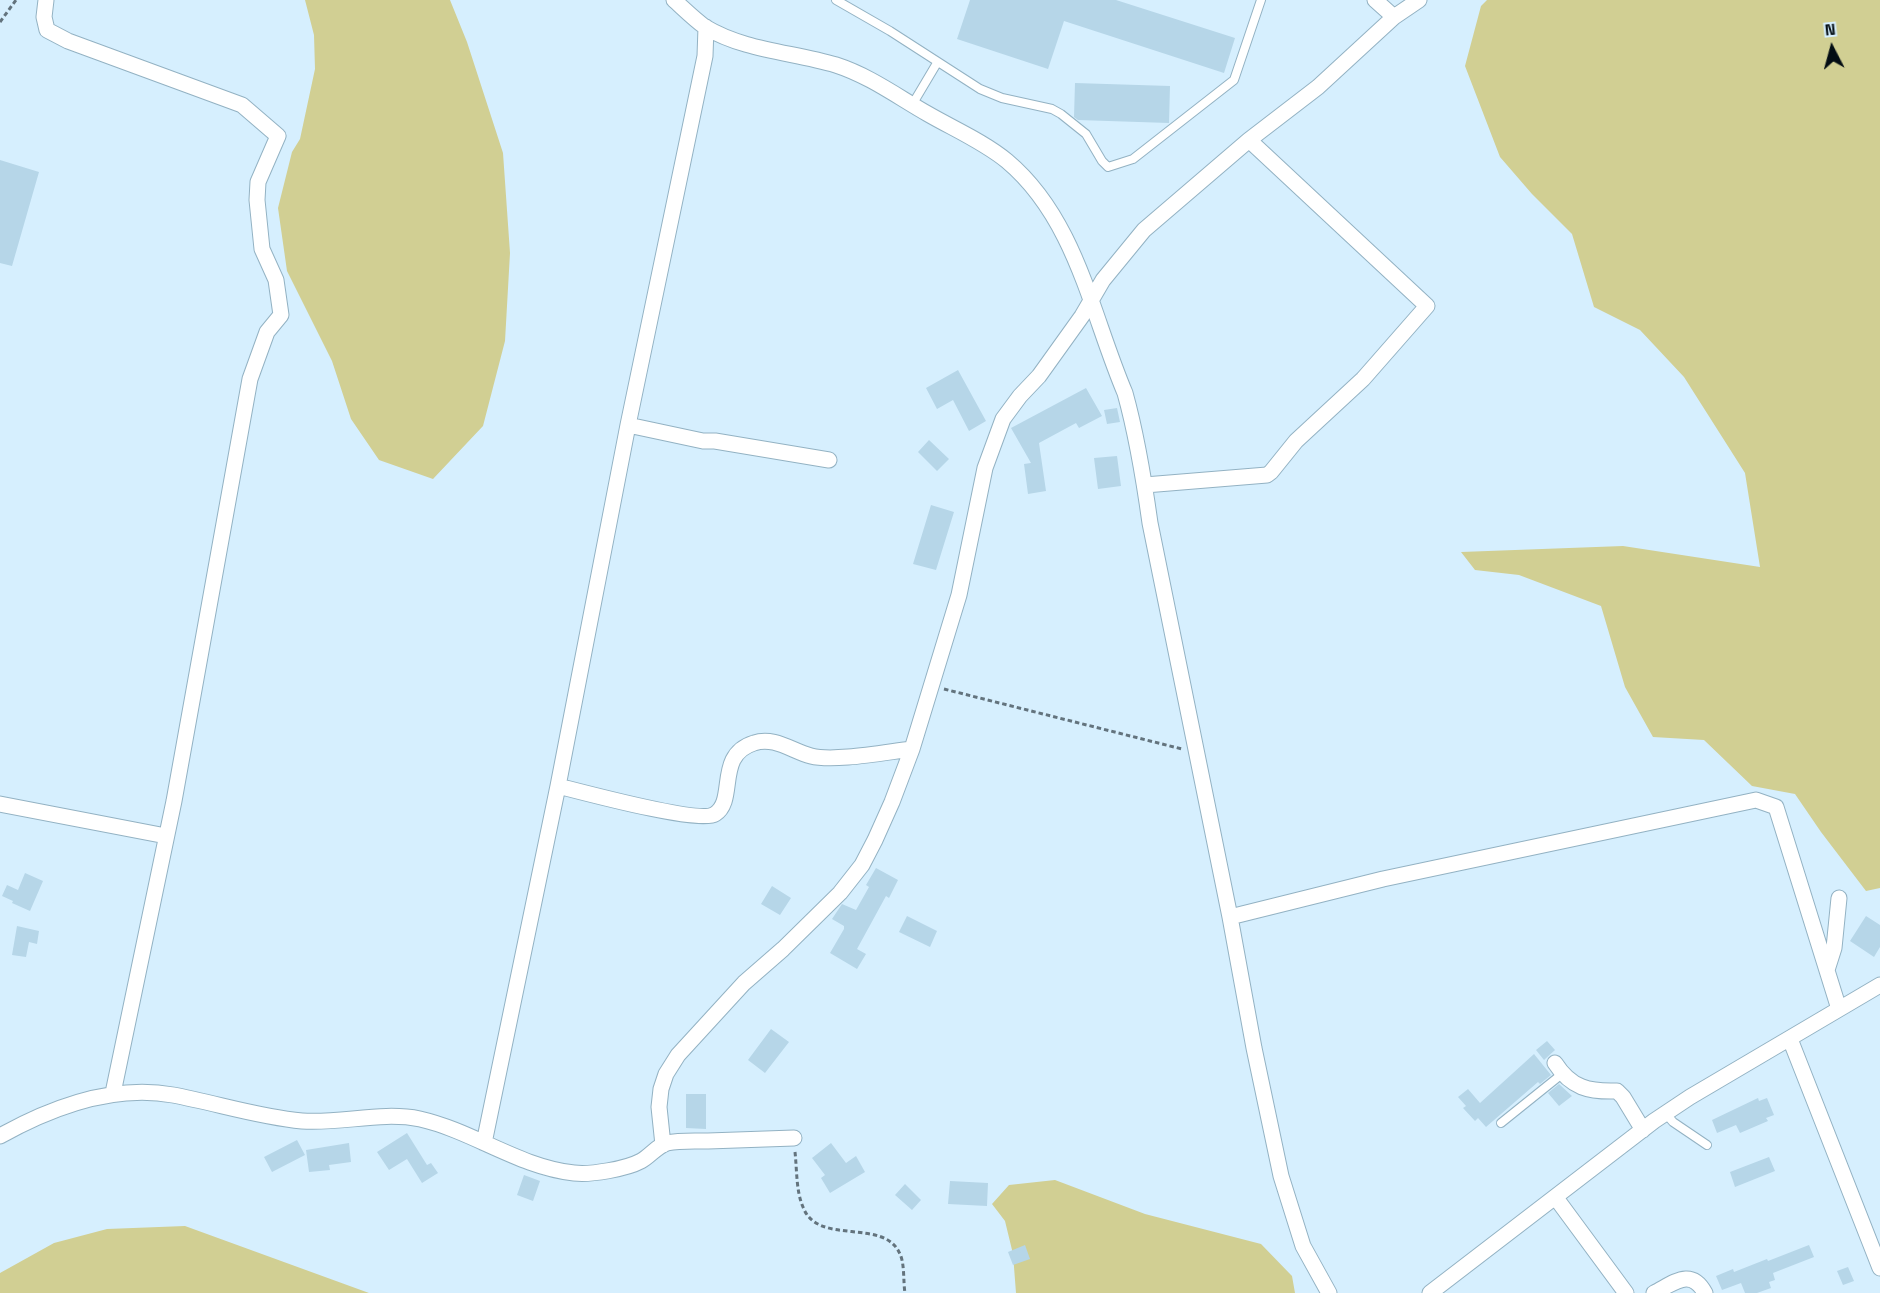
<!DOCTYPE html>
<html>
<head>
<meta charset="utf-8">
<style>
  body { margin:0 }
  #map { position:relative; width:1880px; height:1293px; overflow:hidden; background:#d6effe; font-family:"Space Grotesk",sans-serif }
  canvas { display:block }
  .north { position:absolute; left:1802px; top:18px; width:60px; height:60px; -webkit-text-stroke:4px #d6effe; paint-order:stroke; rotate:354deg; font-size:16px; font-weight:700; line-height:24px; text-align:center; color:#030d13 }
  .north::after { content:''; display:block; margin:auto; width:21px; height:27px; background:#030d13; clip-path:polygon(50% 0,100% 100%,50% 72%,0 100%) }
</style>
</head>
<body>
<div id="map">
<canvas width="1880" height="1293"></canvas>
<div class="north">N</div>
</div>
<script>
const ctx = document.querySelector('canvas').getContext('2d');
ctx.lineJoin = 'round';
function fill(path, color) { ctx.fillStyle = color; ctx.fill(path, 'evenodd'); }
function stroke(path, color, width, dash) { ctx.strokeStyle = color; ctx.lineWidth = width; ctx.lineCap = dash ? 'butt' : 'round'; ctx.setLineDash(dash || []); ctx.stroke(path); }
fill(new Path2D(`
  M305,0H450L467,42L503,153L510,253L505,341L483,426L433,479L379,460L351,419L332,361L287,271L278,208L292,152L300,139L315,69L314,35Z
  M1487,0H1880V888L1866,891L1821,832L1795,794L1752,786L1704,740L1653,737L1625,687L1601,606L1519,575L1475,570L1461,552L1623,546L1760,567L1745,473L1684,377L1640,330L1594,307L1572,234L1532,194L1500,157L1465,66L1481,6Z
  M1055,1180L1145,1214L1261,1244L1292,1276L1295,1293H1016L1013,1254L1005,1221L992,1204L1009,1185Z
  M185,1226L369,1293H0V1273L54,1243L107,1229Z`), '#d1cf93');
fill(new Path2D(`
  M970,0H1116L1235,38L1224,73L1064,21L1048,69L957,39Z
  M1075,83L1170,86L1169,123L1078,120L1074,117Z
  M0,160L39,172L12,266L0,263Z
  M958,370L986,421L969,431L953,400L937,409L926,388Z
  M1086,388L1102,416L1079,428L1076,423L1039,443L1046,491L1028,494L1024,464L1031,463L1011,428Z
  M1117,408L1120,422L1107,424L1104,410Z
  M929,440L949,459L937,471L918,452Z
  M1117,456L1121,486L1098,489L1094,458Z
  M931,505L954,512L936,570L913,564Z
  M876,868L898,880L889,898L886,896L857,949L866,954L857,969L830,953L844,929V926L832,919L842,904L856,910L869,887L866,885Z
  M25,873L43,881L30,911L12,903L13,901L2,896L7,885L18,890Z
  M772,886L791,898L780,915L761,904Z
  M907,916L937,931L930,947L899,932Z
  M1866,916L1880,925V947L1874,957L1850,941Z
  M17,926L39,931L37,944L29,942L26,957L12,955Z
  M771,1029L789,1042L765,1073L748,1060Z
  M1547,1041L1555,1050L1544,1060L1536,1050Z
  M1534,1054L1551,1075L1540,1084L1538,1082L1486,1127L1478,1118L1475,1121L1463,1108L1466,1106L1458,1097L1468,1089L1480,1103Z
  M1559,1084L1572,1096L1559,1106L1548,1093Z
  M686,1094H706V1129L686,1128Z
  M1758,1098L1759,1101L1767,1098L1774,1115L1766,1118L1768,1121L1740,1133L1736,1125L1717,1133L1712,1120Z
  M407,1133L427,1165L431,1163L438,1173L422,1183L407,1159L389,1170L377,1152Z
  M297,1140L305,1155L272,1172L264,1157Z
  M349,1143L351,1162L329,1165L330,1170L309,1172L306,1150Z
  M831,1143L846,1163L856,1156L865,1172L830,1193L821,1178L825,1175L812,1158Z
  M1769,1157L1775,1171L1735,1187L1730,1172Z
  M524,1175L540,1181L533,1201L517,1195Z
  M950,1181L988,1183L987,1206L948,1204Z
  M905,1184L921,1200L912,1210L895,1195Z
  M1025,1245L1030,1259L1013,1265L1008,1252Z
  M1809,1245L1814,1257L1773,1273L1775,1280L1769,1282L1771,1288L1757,1293H1745L1741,1283L1722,1290L1716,1276L1733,1269L1734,1272L1767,1259L1768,1261Z
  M1848,1267L1854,1281L1843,1285L1837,1271Z`), '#b6d6e8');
const service = new Path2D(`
  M836,0L890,31L980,89L1002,98L1052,109L1061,114L1086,134L1102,161L1108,167L1133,159L1234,80L1261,0
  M912,105L937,63
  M1666,1114L1673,1122L1707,1145
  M1501,1123L1562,1074`);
const minor = new Path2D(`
  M46,0L44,17L47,30L68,41L242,105L278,136L258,182L257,200L262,249L276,280L281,315L267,332L250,379L174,801L113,1093
  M674,0C684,9 694,19 705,27C745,51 793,52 836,65C870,76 898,97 928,114C954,129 984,142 1007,161C1076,219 1091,313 1125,393C1137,436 1144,480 1150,523L1230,917L1254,1048L1281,1176L1303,1246L1329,1293
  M1375,0L1394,17
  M628,425L703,441H715L829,460
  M1145,485L1267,475L1271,472L1296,441L1363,379L1427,306L1249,140
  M558,786C582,792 700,824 715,814C737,800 715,755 754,743C774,736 792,751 811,756C834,762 886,752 912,749
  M0,804L166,836
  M1230,917L1383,879L1756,800L1776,807L1839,1009
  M1827,970L1834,948L1839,898
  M1790,1039L1880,1268
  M1555,1063C1571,1088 1589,1092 1617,1091L1623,1097L1643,1130
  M0,1136C52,1107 113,1084 173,1095C216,1103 259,1117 302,1121C341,1124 381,1111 420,1119C473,1131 519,1167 574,1173C591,1175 626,1169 641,1161C650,1156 657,1146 667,1143C680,1140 695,1141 708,1141C737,1140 765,1139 794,1138
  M484,1143L558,786L628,425L705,56L706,27
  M663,1145L659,1107L661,1089L666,1074L678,1055L744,983L783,949L840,893L862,865L875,840L892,802L912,749L959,595L985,468L1003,419L1020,396L1039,376L1082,316L1103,280L1144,230L1249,140L1318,87L1394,17L1419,0
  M1556,1198L1626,1293
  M1430,1293L1654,1121L1690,1097L1880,985
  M1654,1293C1674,1283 1691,1267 1705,1293`);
stroke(service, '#93b2c3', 10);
stroke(minor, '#93b2c3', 17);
stroke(new Path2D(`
  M0,22L16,0
  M944,689L1182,749
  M795,1152C797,1170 796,1191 803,1207C817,1246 882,1218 899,1252C905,1262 903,1281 905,1293`), '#63737d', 3, [4.5, 3]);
stroke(service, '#fff', 8);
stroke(minor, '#fff', 15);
</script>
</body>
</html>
